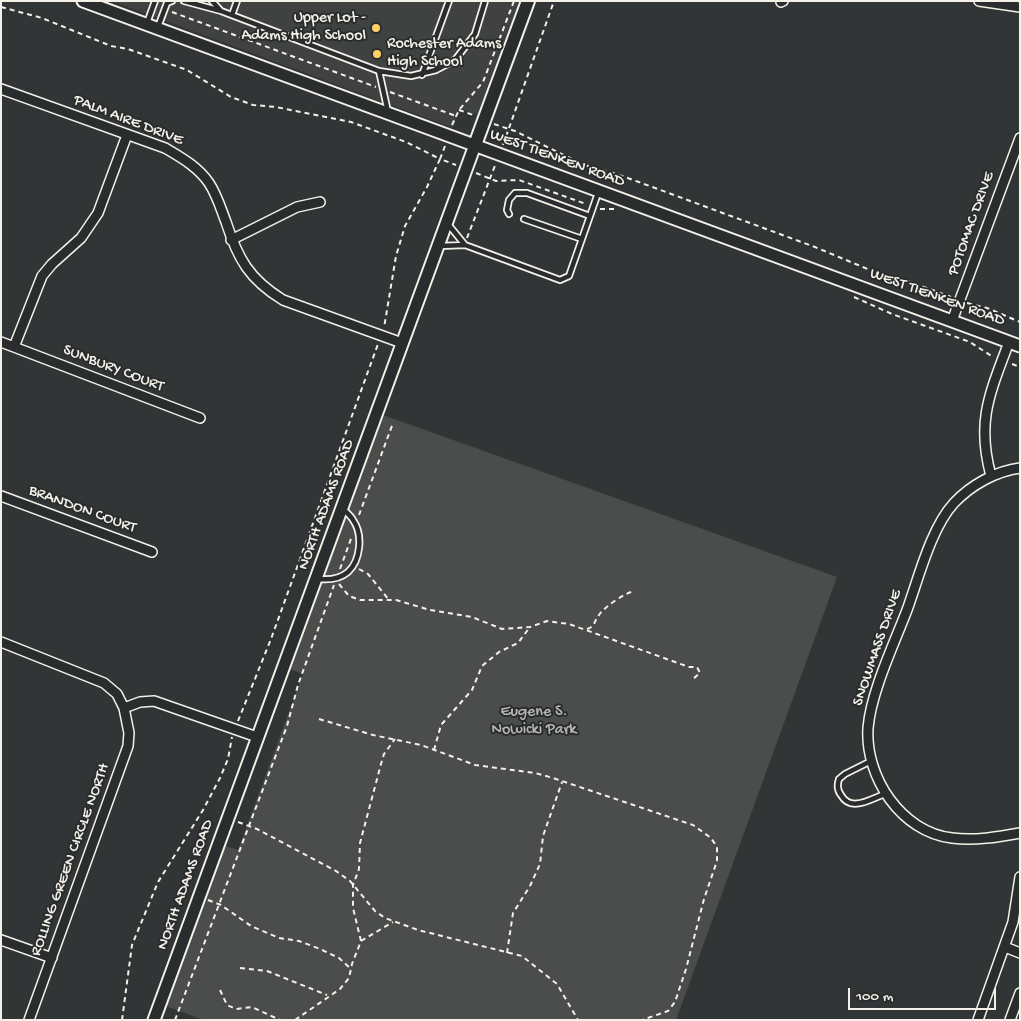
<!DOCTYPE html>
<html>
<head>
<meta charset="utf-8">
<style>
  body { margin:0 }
  #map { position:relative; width:1021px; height:1021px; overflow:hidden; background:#323535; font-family:"Gochi Hand",sans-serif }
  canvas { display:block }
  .frame { position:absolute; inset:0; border:2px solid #f4f1e8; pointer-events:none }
  .scale { position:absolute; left:848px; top:988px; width:148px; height:22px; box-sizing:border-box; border:2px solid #f4f1e8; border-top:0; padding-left:6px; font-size:15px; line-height:18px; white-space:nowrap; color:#f4f1e8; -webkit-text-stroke:4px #2a2d2e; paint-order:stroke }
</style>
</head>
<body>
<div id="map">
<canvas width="1021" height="1021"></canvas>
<div class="frame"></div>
<div class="scale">100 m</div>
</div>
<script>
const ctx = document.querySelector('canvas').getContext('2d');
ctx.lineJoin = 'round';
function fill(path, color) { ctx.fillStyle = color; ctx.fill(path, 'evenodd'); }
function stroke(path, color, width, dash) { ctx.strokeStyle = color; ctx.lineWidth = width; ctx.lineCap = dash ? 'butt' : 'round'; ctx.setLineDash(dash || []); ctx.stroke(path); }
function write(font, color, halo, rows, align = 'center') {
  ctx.font = font + ' "Gochi Hand",sans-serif'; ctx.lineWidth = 4; ctx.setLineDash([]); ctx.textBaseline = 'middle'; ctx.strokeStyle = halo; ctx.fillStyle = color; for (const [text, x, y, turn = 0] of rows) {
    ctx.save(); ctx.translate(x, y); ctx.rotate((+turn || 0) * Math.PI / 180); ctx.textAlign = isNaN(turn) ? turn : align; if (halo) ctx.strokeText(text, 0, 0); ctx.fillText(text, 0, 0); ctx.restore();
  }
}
fill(new Path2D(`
  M112,1H519L477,115L460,108L453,128Z`), '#404242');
fill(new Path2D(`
  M383,415L837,577L676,1020H203L166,1006L225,846L238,850L303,674L290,669Z`), '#4b4d4c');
const service = new Path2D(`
  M184,1L221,11L379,71L411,76L436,70L455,60L475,34L485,1
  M212,1L220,10
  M232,15L237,1
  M147,23L155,1
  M158,27L167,3L172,1
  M379,71L388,112
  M422,75L449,1
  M509,214L507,210L509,200L515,193H527L590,216
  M524,219L582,239
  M447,223L465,245
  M440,246L465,245L560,280L569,276L598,193
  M318,579C328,580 340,579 348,572C361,560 363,534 353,520C351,516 346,512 342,508
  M871,761L845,774L839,779C837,785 837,790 841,795C851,813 872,798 885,794`);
const minor = new Path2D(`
  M979,1L1020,7
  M781,2L783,1
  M1,89L165,148C182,158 198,167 209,183C217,195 221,209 226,222C238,259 249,279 283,300L402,343
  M231,240L297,207L320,202
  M952,321L1020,138
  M1,342L14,347L42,276L52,264L81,238L98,213L127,135
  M14,347L200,418
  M1020,468C996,471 971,485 954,503C931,528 919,577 907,610C894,644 871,692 868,728C865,777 901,832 952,838C974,841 998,837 1020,833
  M991,476C976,421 990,393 1009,342
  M1,496L152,552
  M1,642L104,683L117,694L124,708L140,702L154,701L257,737
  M1,940L52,958
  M1005,947L1020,953
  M29,1020L128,746L129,733L124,708
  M978,1020L1013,922L1020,877
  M1010,1020L1020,993`);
const tertiary = new Path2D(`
  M83,1L1020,346
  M154,1020L475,145`);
const secondary = new Path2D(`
  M475,145L528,1`);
stroke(service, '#f4f1e8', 8);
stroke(minor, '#f4f1e8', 12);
stroke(tertiary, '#f4f1e8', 15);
stroke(secondary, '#f4f1e8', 16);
stroke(new Path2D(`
  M1,7L42,18L111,46L128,49L187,70L231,97L253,105L276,107L351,122L406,142L440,159L427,187L405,226L396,256L384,328
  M172,12L376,87
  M390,92L456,116
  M459,110L476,116
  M494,124L515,131L584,165L617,174L815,247L877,273L911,282L951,297
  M452,125L459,110L483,82L514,1
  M503,145L554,1
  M445,146L440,159L456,165
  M476,173L496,181L519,180L586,204
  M600,209H615
  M467,238L496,163
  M854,297L892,314L970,342L993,357
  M967,303L987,308L1020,322
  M1012,364L1020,367
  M359,515L393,423
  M340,569L352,536
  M359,569L368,574L389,600
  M339,584L349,596L360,600H396L430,610L472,617L502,629L530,627L547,621L569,624L689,667H697L700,673L693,679
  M587,629C595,627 594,621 599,615C604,607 626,592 635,591
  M319,719L373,735L421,745L475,765L535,773L553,778L693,825L711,838L717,847V861L704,899L686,969L675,1002L668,1011L642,1020
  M238,721L271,639L378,344
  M434,750L441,725L472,690L482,666L499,652L518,643L530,627
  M238,822L257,829L336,871L350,881L375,911L385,918L418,930L522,956L557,984L578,1020
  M208,900L221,905L251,926L279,938L299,941L320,949L339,958L350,968
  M361,941L393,922
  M507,953L513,913L530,886L540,864L543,836L562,782
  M240,968L267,971L327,995
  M220,990L227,1005L236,1009L252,1007L280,1020
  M122,1020L132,945L158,882L203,810L220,778L228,759L232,737
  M175,1020L287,726L298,685L334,585
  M295,1020L340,989L349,978L352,964L361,941L353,908V885L359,869L360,843L381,764L384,754L395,739`), '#f4f1e8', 2, [5, 4]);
stroke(service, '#2a2d2e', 4.5);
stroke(minor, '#2a2d2e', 9);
stroke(tertiary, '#2a2d2e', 11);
stroke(secondary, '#2a2d2e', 12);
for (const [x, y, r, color] of [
  [376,28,5,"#ffd166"],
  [377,54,5,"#ffd166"]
]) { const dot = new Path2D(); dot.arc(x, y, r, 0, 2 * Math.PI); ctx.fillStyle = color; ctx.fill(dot); stroke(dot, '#2a2d2e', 2); }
write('16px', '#f4f1e8', '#2a2d2e', [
  ["Upper Lot -",366,19],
  ["Adams High School",366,37],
  ["Rochester Adams",387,45,"left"],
  ["High School",387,63,"left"]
], 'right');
write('16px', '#f4f1e8', '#2a2d2e', [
  ["PALM AIRE DRIVE",128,121,21],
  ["WEST TIENKEN ROAD",557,159,20],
  ["POTOMAC DRIVE",972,224,-70],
  ["WEST TIENKEN ROAD",937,298,20],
  ["SUNBURY COURT",113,369,21],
  ["NORTH ADAMS ROAD",327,505,-70],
  ["BRANDON COURT",82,510,20],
  ["SNOWMASS DRIVE",878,648,-71],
  ["ROLLING GREEN CIRCLE NORTH",71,860,-70],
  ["NORTH ADAMS ROAD",186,885,-70]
]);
write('16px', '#b9b8b1', '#2a2d2e', [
  ["Eugene S.",534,713],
  ["Nowicki Park",534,731]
]);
</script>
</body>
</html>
